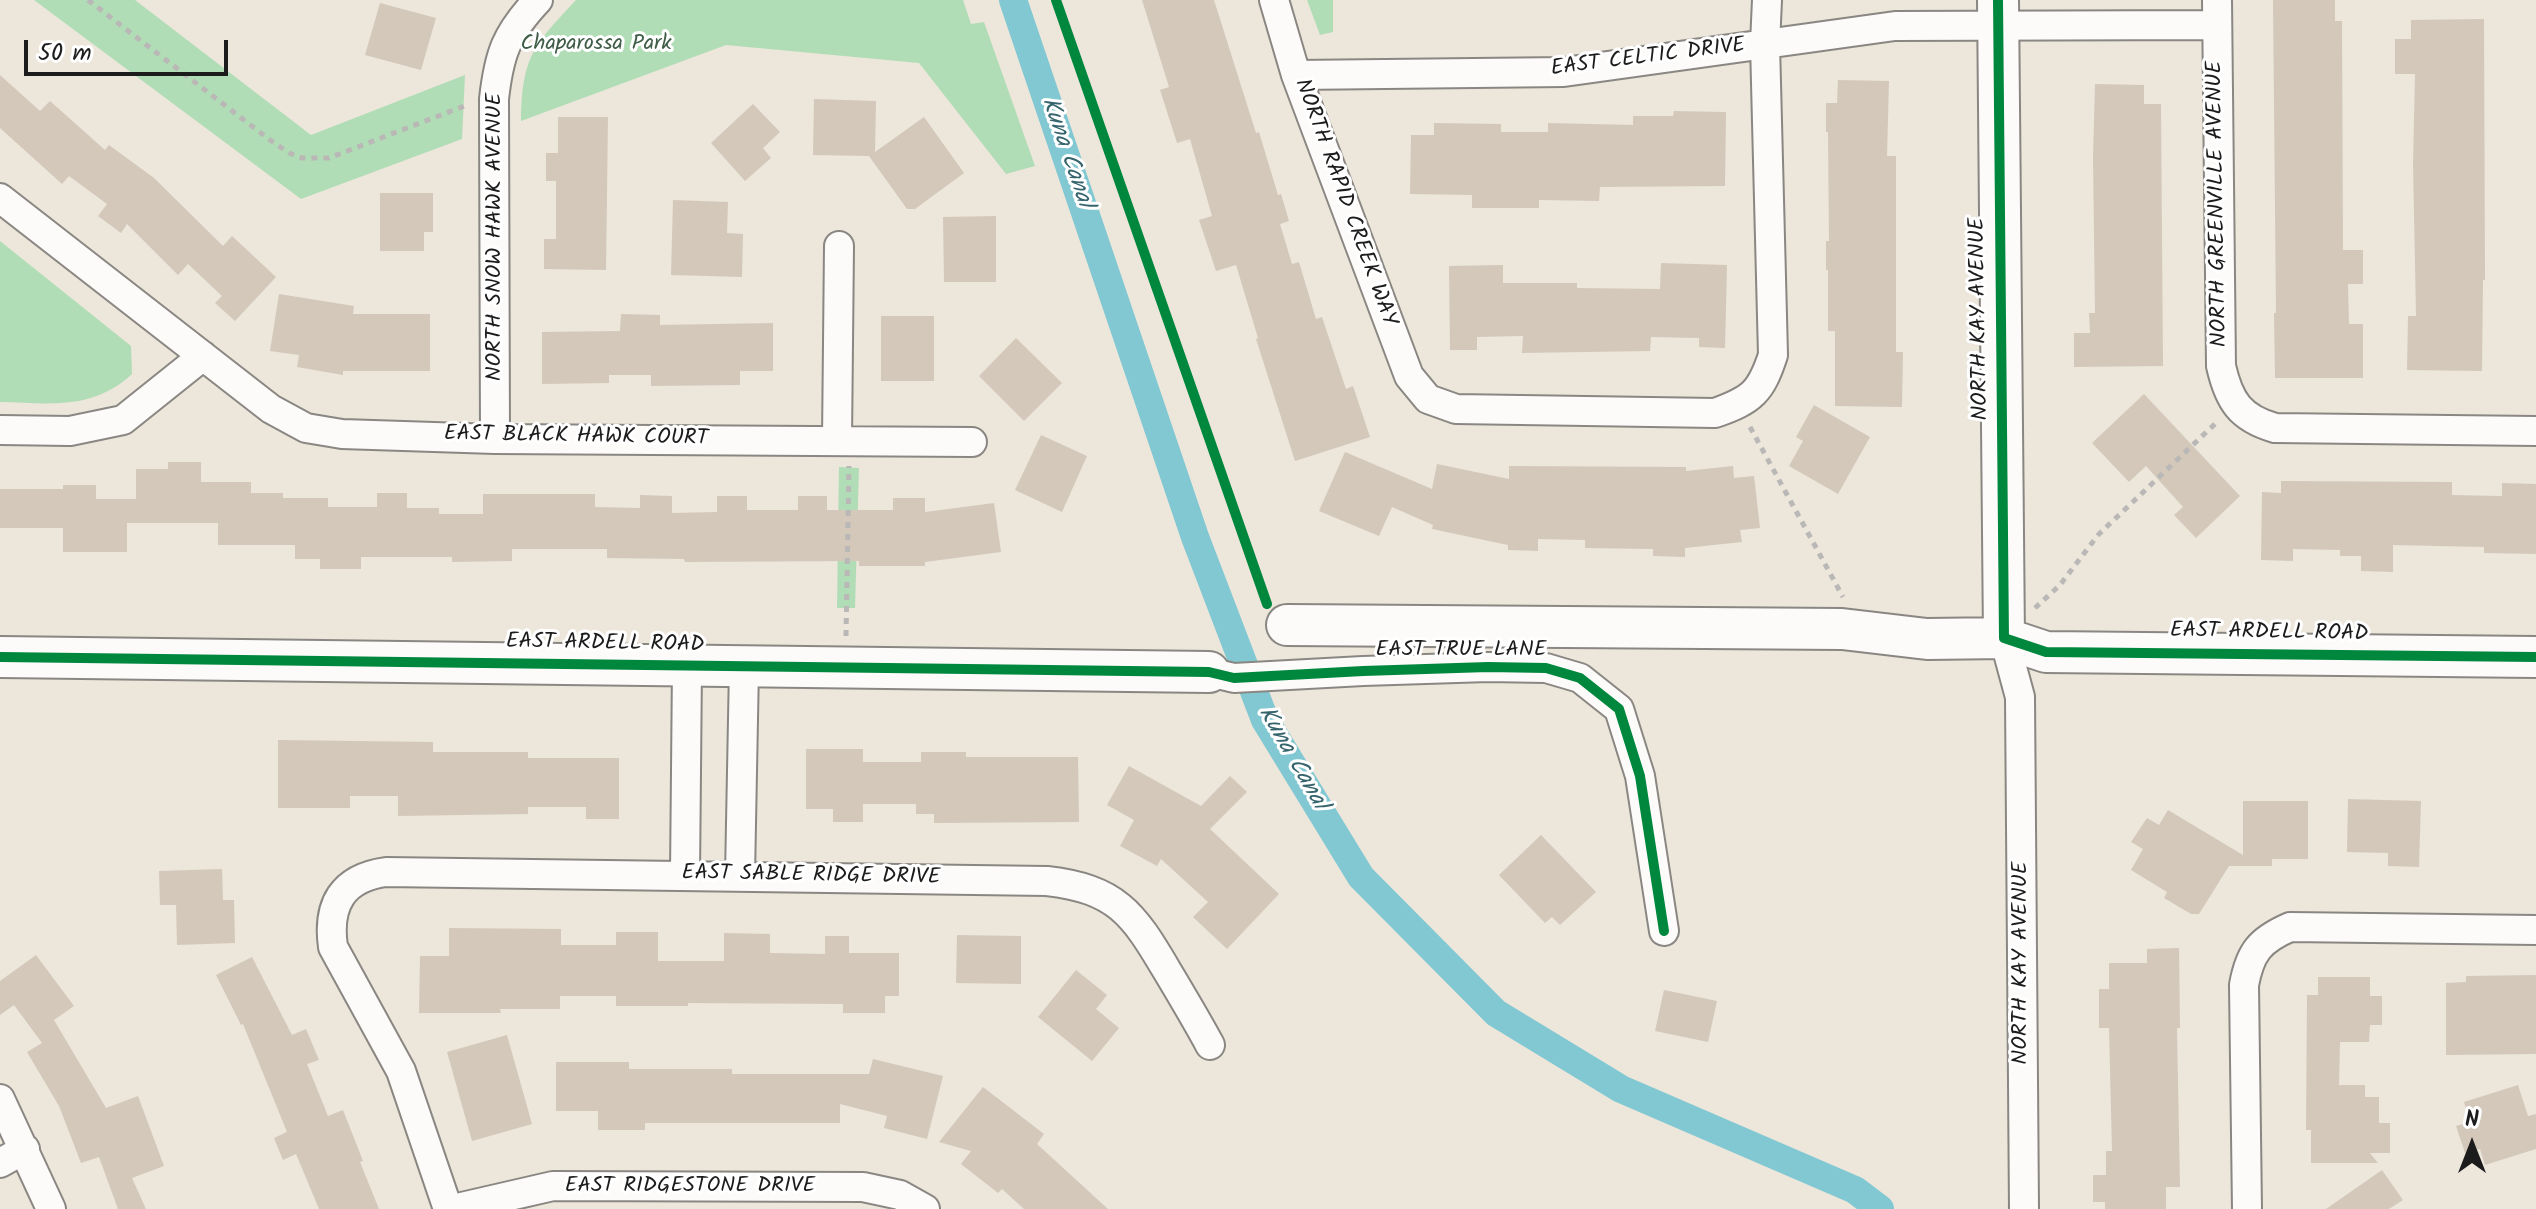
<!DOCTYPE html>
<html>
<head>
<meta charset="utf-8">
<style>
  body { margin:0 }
  #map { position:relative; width:2536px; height:1209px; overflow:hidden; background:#ece6db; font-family:Kalam,sans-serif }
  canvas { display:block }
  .north { position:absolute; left:2432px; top:1105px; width:80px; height:80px; -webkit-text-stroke:6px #fff; paint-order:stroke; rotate:0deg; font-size:22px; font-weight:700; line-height:32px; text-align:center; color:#1c1c1c }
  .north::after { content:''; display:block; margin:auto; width:28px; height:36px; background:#1c1c1c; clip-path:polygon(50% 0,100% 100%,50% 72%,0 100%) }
  .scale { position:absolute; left:24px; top:40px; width:204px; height:36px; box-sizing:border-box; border:4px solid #1c1c1c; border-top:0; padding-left:10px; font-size:24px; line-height:28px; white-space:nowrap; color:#1c1c1c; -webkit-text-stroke:6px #fff; paint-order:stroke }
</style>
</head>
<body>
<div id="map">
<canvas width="2536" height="1209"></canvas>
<div class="north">N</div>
<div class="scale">50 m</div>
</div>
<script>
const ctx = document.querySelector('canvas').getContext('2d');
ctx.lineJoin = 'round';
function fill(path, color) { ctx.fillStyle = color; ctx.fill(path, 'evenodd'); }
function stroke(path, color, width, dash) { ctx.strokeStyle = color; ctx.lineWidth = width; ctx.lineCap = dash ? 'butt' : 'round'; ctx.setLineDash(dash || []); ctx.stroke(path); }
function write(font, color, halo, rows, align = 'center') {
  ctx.font = font + ' Kalam,sans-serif'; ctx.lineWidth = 6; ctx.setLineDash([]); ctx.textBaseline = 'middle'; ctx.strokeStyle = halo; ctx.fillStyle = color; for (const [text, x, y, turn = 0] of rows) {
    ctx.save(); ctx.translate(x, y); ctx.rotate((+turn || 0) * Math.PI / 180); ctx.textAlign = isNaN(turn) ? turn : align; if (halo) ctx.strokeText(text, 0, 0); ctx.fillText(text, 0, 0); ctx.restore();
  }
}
fill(new Path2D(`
  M34,0H135L311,135L465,75L462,139L301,199Z
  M576,0H963L971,24L984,22L1035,166L1006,174L919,63L726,45L521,121C522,56 534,45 576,0Z
  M1307,0H1333V32L1320,35Z
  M0,241L131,346L132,374C92,411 49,403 0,402Z
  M839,467L859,468L855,608H837Z`), '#b1ddb6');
stroke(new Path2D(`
  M1013,0L1195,537L1265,720L1361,877L1496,1013L1621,1089L1855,1190L1880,1209`), '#81c8d3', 28);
fill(new Path2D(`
  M1142,0H1214L1256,133L1259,132L1278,195L1281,194L1289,221L1280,224L1292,264L1299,262L1316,319L1322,317L1346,389L1353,386L1370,437L1295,461L1256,339L1258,338L1236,265L1216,271L1199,220L1212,216L1190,139L1177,143L1160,90L1169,87Z
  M2273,0H2335V21H2342L2343,250H2363V284H2348L2349,324H2363V378H2275L2274,313H2276Z
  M380,3L436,18L421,70L365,55Z
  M2484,19L2485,280H2483L2482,371L2407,370L2408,316H2416L2413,163L2415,74H2395V39H2411V20Z
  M0,75L40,111L50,101L105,150L109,145L154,178L223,246L232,236L276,277L235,321L215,303L222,296L188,264L178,275L127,224L121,233L98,216L107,204L69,176L62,184L0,128Z
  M1838,80L1889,81L1887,156H1896V352H1903L1902,407L1835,406V331H1828V270H1826V241H1829L1828,132H1826V103H1837Z
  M2095,84L2144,85V104H2161L2163,366L2074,367V333H2090L2089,313H2095L2093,158Z
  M814,99L876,101L875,152L924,117L964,173L915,209H907L869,156L813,155Z
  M753,104L780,132L763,148L771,158L745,181L711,143Z
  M1674,111L1726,112L1725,186L1600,187L1599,201L1539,200V208H1472V195L1410,194L1411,135H1434V123L1501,124V132H1548V123L1633,125V116H1673Z
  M558,117H608L606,270L544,269V239H556V181H546V153H558Z
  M380,193H433V232H424V251H380Z
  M673,200L728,202L727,233L743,234L742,277L671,275Z
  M996,216V282H944L943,217Z
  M1661,263L1727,265L1725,348L1699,347V338L1651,337L1650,351L1522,353L1523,336L1477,337V350H1450L1449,266L1503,265V283H1577V288L1660,289Z
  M279,294L354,306L353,314H430V371H343V375L297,367L299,355L270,351Z
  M621,314L660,315V325L773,323V371H740V385L651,386V375H609V383L542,384V332L620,331Z
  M881,316H934V381H881Z
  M1016,338L1062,383L1024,421L979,376Z
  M2144,394L2240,496L2196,538L2174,515L2183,507L2146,466L2129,482L2092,443Z
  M1814,405L1870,437L1838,494L1789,466L1803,441L1796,437Z
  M1041,435L1087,456L1062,512L1015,490Z
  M1345,452L1432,489L1437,464L1509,479V466L1686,467V471L1733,466L1734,478L1754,476L1760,528L1740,530L1742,542L1685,548V557L1653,556V549L1585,548V540L1538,539V551L1508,550V545L1432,529L1433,525L1392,507L1379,536L1319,511Z
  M168,462H201V482H251V493H283V498H328V507H377V493H407V508H439V514H483V494H595V507L640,508V495L672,496V513L717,512V496H747V510H798V496H827V510H893V498H925V512L994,503L1001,552L925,562V566H859V561L685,562L684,559L607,558V549H512V561L452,562V557H361V569H320V559H295V545H218V523H127V552H63V528H0V489H63V485H96V499H136V469H168Z
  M2281,481L2452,482V495L2502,496V483L2536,484V554L2484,553V547L2393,545V572L2361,571V556H2340V550L2293,549V561L2261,560L2262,492L2281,493Z
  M278,740L433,742V752H528V758H619V819H586V807H528V814L398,816V796H350V808H278Z
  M806,749H863V762H921V752H966V757H1078L1079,822L934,823V814H916V804H863V822H833V809H806Z
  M1129,766L1201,806L1230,776L1247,792L1210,829L1279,894L1227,949L1193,917L1208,902L1161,859L1157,866L1120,846L1134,820L1107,805Z
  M2348,799L2421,801L2419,867L2388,866V853L2347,852Z
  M2243,801H2308V859H2272V866H2229L2199,914H2191L2164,898L2167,892L2131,870L2143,849L2131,842L2147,818L2159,825L2168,810L2243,855Z
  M1541,835L1596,892L1560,925L1552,917L1545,923L1499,875Z
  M222,869L223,900H234L235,943L177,945L176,905H160L159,871Z
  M449,928L561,929V945H616V932H658V961H724V933L770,934V953L825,954V936H849V953H899V996H885V1013H843V1004L688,1003V1006H616V996H560V1009H500L501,1013H419L420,956H449Z
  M957,935L1021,936V984L956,983Z
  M2179,948L2180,1028H2177L2180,1187H2166V1209H2105V1202H2093V1175H2106V1151H2112L2109,1028H2099V989H2109V963H2147V949Z
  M36,955L74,1006L54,1020L106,1108L138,1096L164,1166L132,1178L146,1209H118L99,1157L81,1163L59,1106L27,1052L42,1043L14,1005L0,1015V981Z
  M252,957L292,1035L306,1029L319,1060L307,1064L328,1116L343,1110L363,1161L360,1162L379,1209H319L296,1154L283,1160L274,1138L287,1132L243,1024L241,1025L216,975Z
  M1076,970L1107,995L1096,1009L1119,1028L1092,1061L1038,1017Z
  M2536,975V1054L2446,1055V983L2466,982V976Z
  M2318,977H2370V996H2382V1025H2370L2369,1042H2340L2339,1085H2365V1097H2379V1123H2390V1153H2370L2378,1163H2311V1130H2306L2307,995H2318Z
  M1664,990L1717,1001L1708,1042L1655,1031Z
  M507,1035L532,1124L472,1141L447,1052Z
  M873,1059L943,1076L927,1139L884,1128L887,1116L840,1104V1123H645V1130H598V1111H556V1062H629V1069H732V1074H869Z
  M2518,1085L2528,1116L2536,1114V1149L2485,1165L2480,1149L2465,1153L2456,1126L2470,1122L2464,1102Z
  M983,1087L1044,1134L1037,1144L1108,1209H1024L1002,1189L998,1193L961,1164L971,1151L939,1142Z
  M2382,1170L2403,1200L2389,1209H2326Z`), '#d4c8bb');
const street = new Path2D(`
  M1274,0L1296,75L1409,376L1428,399L1456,409L1715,413C1752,400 1761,392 1773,355L1765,44L1767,0
  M2217,0L2221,366C2229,401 2240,418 2275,428L2536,431
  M1296,75L1564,72L1895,26L2217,25
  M0,198L271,409L306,428L342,434L495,439L972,442
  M0,430L70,431L123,420L203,356
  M495,439L494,99C499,54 506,34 538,0
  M837,440L839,246
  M2004,638L2020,697L2024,1209
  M1209,672L1234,678L1363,671L1488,667L1546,668L1580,678L1619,709L1640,776L1664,931
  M685,875L687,666
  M740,876L744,667
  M0,1099L51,1209
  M0,1163L25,1149
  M448,1209L401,1071L333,947C327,905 342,878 386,872L1047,881C1116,889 1133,913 1166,969C1181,994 1196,1019 1210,1045
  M453,1209L553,1186L863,1187L900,1195L925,1209
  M2247,1209L2244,985C2250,952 2260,940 2290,927L2536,930`);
const secondary = new Path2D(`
  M1998,0L2004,638
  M1287,625L1842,629L1927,639L2004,638L2046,652L2536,657
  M0,657L1209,672`);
stroke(street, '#8a8782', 32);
stroke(secondary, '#8a8782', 44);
stroke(new Path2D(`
  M88,0L270,140L289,153L302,158H329L467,105
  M1750,427L1843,597
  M2035,608L2060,585L2098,535L2218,421
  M846,636L849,466`), '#b9b8b6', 5, [6, 6]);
stroke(street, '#fcfbfa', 28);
stroke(secondary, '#fcfbfa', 40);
stroke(new Path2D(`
  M1056,0L1267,604
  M1998,0L2004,638L2046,652L2536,657
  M0,657L1209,672L1234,678L1363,671L1488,667L1546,668L1580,678L1619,709L1640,776L1664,931`), '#00873e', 10);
write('22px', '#3f5d47', '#fff', [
  ["Chaparossa Park",596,45]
]);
write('22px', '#1c1c1c', '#fff', [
  ["EAST CELTIC DRIVE",1648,59,-7],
  ["NORTH RAPID CREEK WAY",1344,203,70],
  ["NORTH GREENVILLE AVENUE",2219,204,-91],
  ["NORTH SNOW HAWK AVENUE",496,237,-90],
  ["NORTH KAY AVENUE",1981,319,-91],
  ["EAST BLACK HAWK COURT",576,438,1],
  ["EAST ARDELL ROAD",2269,634,1],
  ["EAST ARDELL ROAD",605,645,1],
  ["EAST TRUE LANE",1461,651],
  ["EAST SABLE RIDGE DRIVE",811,877,1],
  ["NORTH KAY AVENUE",2022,963,-90],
  ["EAST RIDGESTONE DRIVE",690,1187]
]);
write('italic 24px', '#35646d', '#fff', [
  ["Kuna Canal",1065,153,71],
  ["Kuna Canal",1291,759,60]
]);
</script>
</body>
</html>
